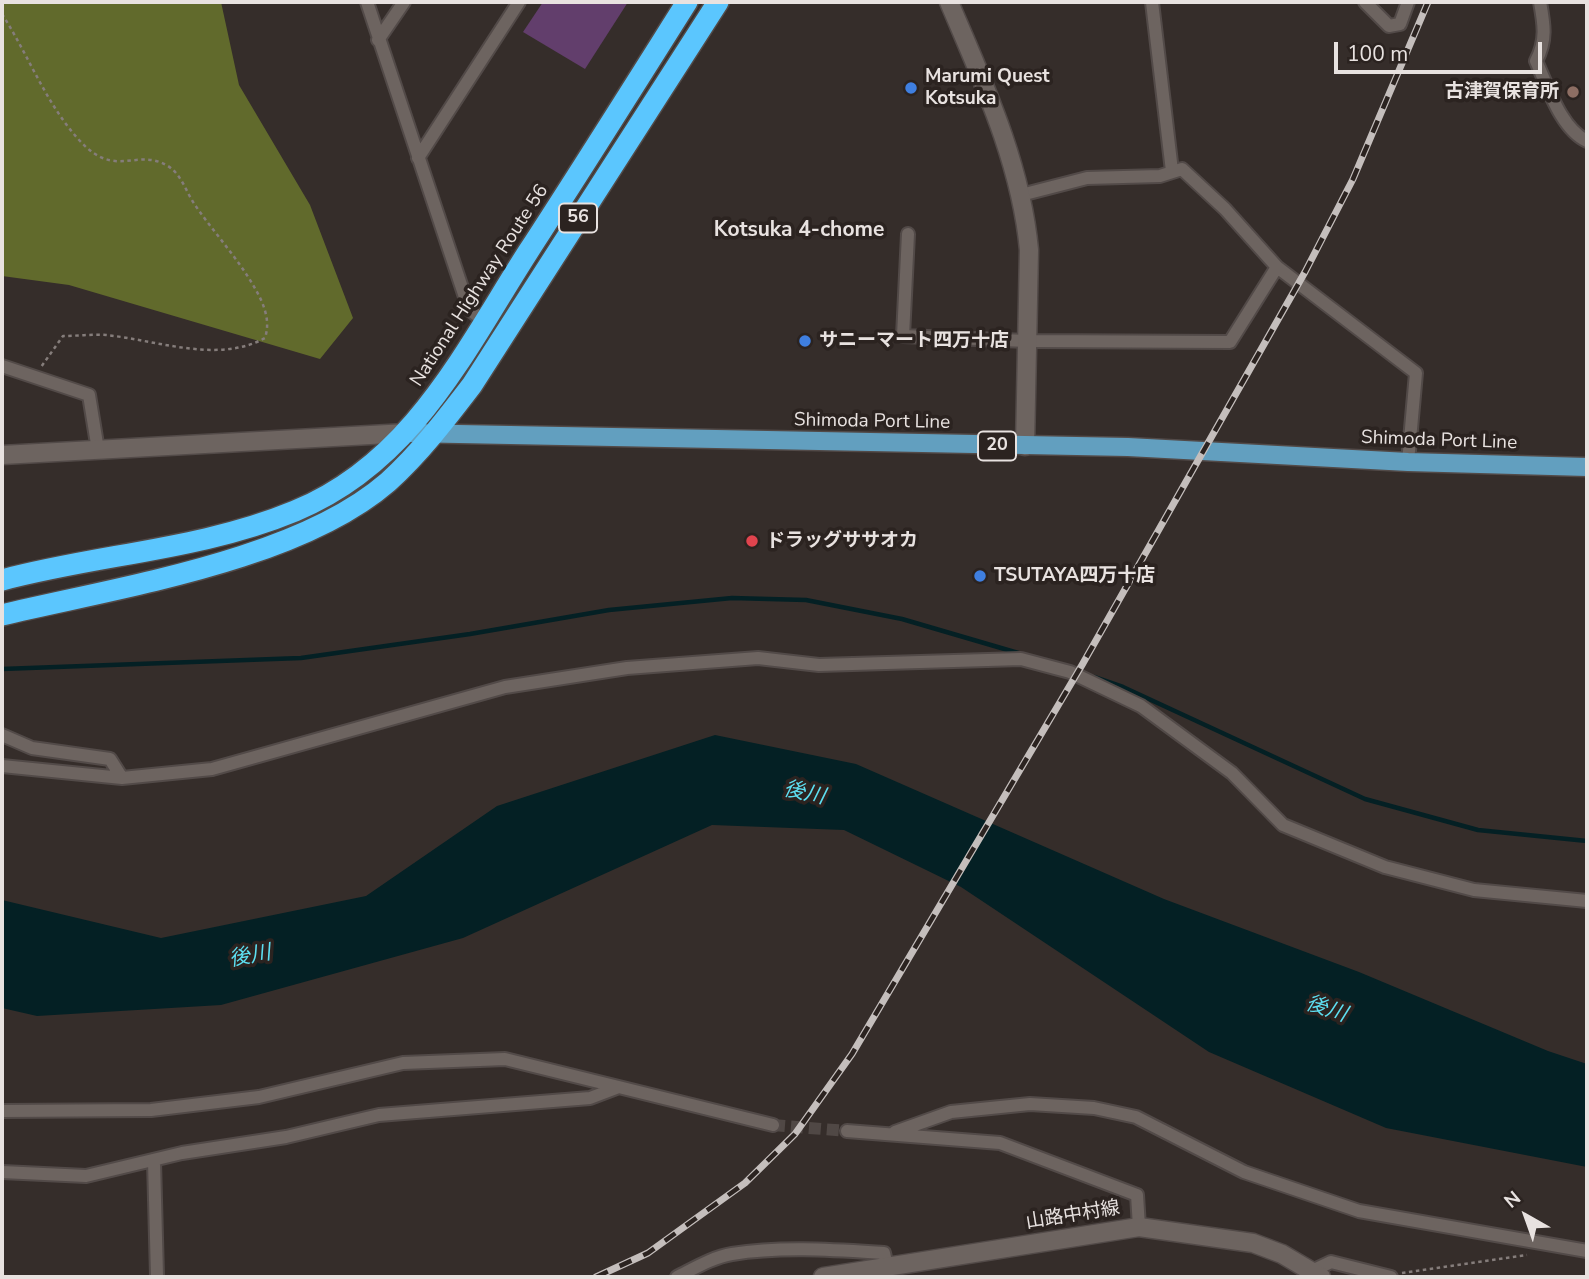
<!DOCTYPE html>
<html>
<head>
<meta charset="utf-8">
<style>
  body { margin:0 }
  #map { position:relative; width:1589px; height:1279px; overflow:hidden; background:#352d2a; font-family:"Nunito Sans",sans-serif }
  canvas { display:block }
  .frame { position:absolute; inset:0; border:4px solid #e8e2e0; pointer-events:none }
  .north { position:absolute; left:1491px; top:1181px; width:70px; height:70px; -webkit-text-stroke:5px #2b2320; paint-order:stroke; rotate:320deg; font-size:19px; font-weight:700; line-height:28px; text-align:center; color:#e8e2e0 }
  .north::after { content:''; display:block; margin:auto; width:24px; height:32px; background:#e8e2e0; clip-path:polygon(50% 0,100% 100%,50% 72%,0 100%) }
  .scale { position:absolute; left:1334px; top:42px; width:208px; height:32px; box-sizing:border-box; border:4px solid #e8e2e0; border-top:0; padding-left:9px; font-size:21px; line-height:24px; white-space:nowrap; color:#e8e2e0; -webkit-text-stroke:5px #2b2320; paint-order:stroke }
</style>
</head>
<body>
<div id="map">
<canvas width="1589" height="1279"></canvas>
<div class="frame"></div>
<div class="north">N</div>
<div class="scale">100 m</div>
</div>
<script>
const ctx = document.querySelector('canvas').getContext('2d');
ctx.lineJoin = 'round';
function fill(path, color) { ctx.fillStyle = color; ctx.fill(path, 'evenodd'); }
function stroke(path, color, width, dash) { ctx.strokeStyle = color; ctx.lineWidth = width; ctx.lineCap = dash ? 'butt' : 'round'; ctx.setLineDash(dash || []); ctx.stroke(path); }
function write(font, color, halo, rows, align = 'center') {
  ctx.font = font + ' "Nunito Sans","Noto Sans JP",sans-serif'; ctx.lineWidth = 7; ctx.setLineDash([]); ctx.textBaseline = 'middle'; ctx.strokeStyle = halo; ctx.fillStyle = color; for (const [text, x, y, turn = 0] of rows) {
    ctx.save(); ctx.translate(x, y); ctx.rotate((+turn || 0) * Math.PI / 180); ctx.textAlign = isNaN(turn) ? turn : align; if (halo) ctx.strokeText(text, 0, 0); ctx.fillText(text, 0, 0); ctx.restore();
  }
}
fill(new Path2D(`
  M2,2H221L239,85L310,205L353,318L320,359L69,285L2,276Z`), '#616a2c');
fill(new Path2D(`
  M715,735L856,764L1164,899L1359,972L1548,1051L1587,1064V1167L1386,1128L1209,1052L961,887L844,830L712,825L463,938L221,1005L37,1016L2,1008V900L161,938L366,896L497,806Z`), '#042024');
stroke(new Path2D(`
  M2,669L301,658L470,634L609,610L732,598L806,600L902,619L1025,655
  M1094,677L1123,687L1365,799L1478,830L1587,841`), '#042024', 4.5);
fill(new Path2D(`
  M543,2H628L585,69L523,32Z`), '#623e6c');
stroke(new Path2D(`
  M773,1125L847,1131`), '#504845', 12, [12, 6]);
const street = new Path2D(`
  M367,2L469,309L484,321
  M1152,2L1172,171
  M1365,2L1389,26L1400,24L1408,2
  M1540,2C1544,24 1547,40 1536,61C1548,87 1561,129 1587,141
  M378,40L404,2
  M418,158L519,2
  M1021,195L1087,178L1160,176L1182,169L1225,209L1277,267L1416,373L1408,462
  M908,234L903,336L1027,341L1230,342L1277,267
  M2,366L89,395L98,450
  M2,735L32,748L110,759L122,778
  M2,766L122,778L212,769L505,687L627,668L758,658L819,665L1021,659L1070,672L1141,706L1232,773L1283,825L1385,867L1474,890L1587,901
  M2,1111L151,1110L259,1097L403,1063L505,1059L773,1125
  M847,1131L1000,1143L1137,1195L1139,1227
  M895,1132L951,1112L1030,1104L1094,1108L1136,1117L1244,1172L1359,1211L1587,1251
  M154,1161L157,1276
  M2,1172L86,1176L182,1153L286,1137L379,1115L590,1098L619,1087
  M1312,1271L1331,1262L1391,1277
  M677,1277C695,1268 713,1257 732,1254C781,1246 835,1250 884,1253L887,1266`);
const secondary = new Path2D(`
  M949,2C983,82 1021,163 1029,250L1025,446
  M2,455L407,433
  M823,1277L1139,1227L1253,1243L1282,1254L1321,1277`);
const primary = new Path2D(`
  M407,433L1128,447L1408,462L1587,467`);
const highway = new Path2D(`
  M2,580C99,554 201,550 295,511C412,463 464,352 528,252C582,169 634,86 687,2
  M2,615C118,587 297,561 388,482C420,453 446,419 472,385L718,2`);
stroke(street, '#524a48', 16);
stroke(secondary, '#524a48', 21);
stroke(primary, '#524a48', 21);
stroke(highway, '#524a48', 24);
stroke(new Path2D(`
  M2,14C29,56 46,104 80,141C116,180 136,147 168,166C182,175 186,192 195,205C217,237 246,267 262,302C267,315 269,325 265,338C218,364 156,340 106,335C92,334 77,336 63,336L41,367
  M1402,1273L1527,1255`), '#857d7b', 2.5, [3.5, 3.5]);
stroke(street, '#6d6460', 12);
stroke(secondary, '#6d6460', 18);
stroke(primary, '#629fbf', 18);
stroke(highway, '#5bc6fe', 21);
const rail = new Path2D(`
  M596,1277L648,1253L745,1183L795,1134L852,1054L1082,665L1305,272L1353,179L1428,2`);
stroke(rail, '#c4bebc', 7);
stroke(rail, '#2b2320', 4.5, [13]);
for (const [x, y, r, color] of [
  [911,88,7,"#3f7fe0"],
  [1573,92,7,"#8d6e63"],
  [805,341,7,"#3f7fe0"],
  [752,541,7,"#e0444e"],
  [980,576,7,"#3f7fe0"]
]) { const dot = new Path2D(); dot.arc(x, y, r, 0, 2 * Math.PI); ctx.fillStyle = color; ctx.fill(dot); stroke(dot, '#2b2320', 2.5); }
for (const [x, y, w] of [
  [578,218,38],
  [997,446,38]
]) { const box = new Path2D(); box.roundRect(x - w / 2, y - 14.5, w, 29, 5); ctx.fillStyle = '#2b2320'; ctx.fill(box); stroke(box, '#e8e2e0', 2); }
write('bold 18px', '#e8e2e0', null, [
  ["56",578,218],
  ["20",997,446]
]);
write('bold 19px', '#e8e2e0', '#2b2320', [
  ["Marumi Quest",925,77],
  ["Kotsuka",925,99],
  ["古津賀保育所",1559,92,"right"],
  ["サニーマート四万十店",819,341],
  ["ドラッグササオカ",766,541],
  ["TSUTAYA四万十店",994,576]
], 'left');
write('19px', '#e8e2e0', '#2b2320', [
  ["National Highway Route 56",480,286,-57],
  ["Shimoda Port Line",872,422,1],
  ["Shimoda Port Line",1439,441,2],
  ["山路中村線",1073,1216,-9]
]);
write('bold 21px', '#e8e2e0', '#2b2320', [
  ["Kotsuka 4-chome",799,231]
]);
write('italic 21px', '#5ddff1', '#2b2320', [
  ["後川",804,794,12],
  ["後川",250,957,-10],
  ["後川",1326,1010,18]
]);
</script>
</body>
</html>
